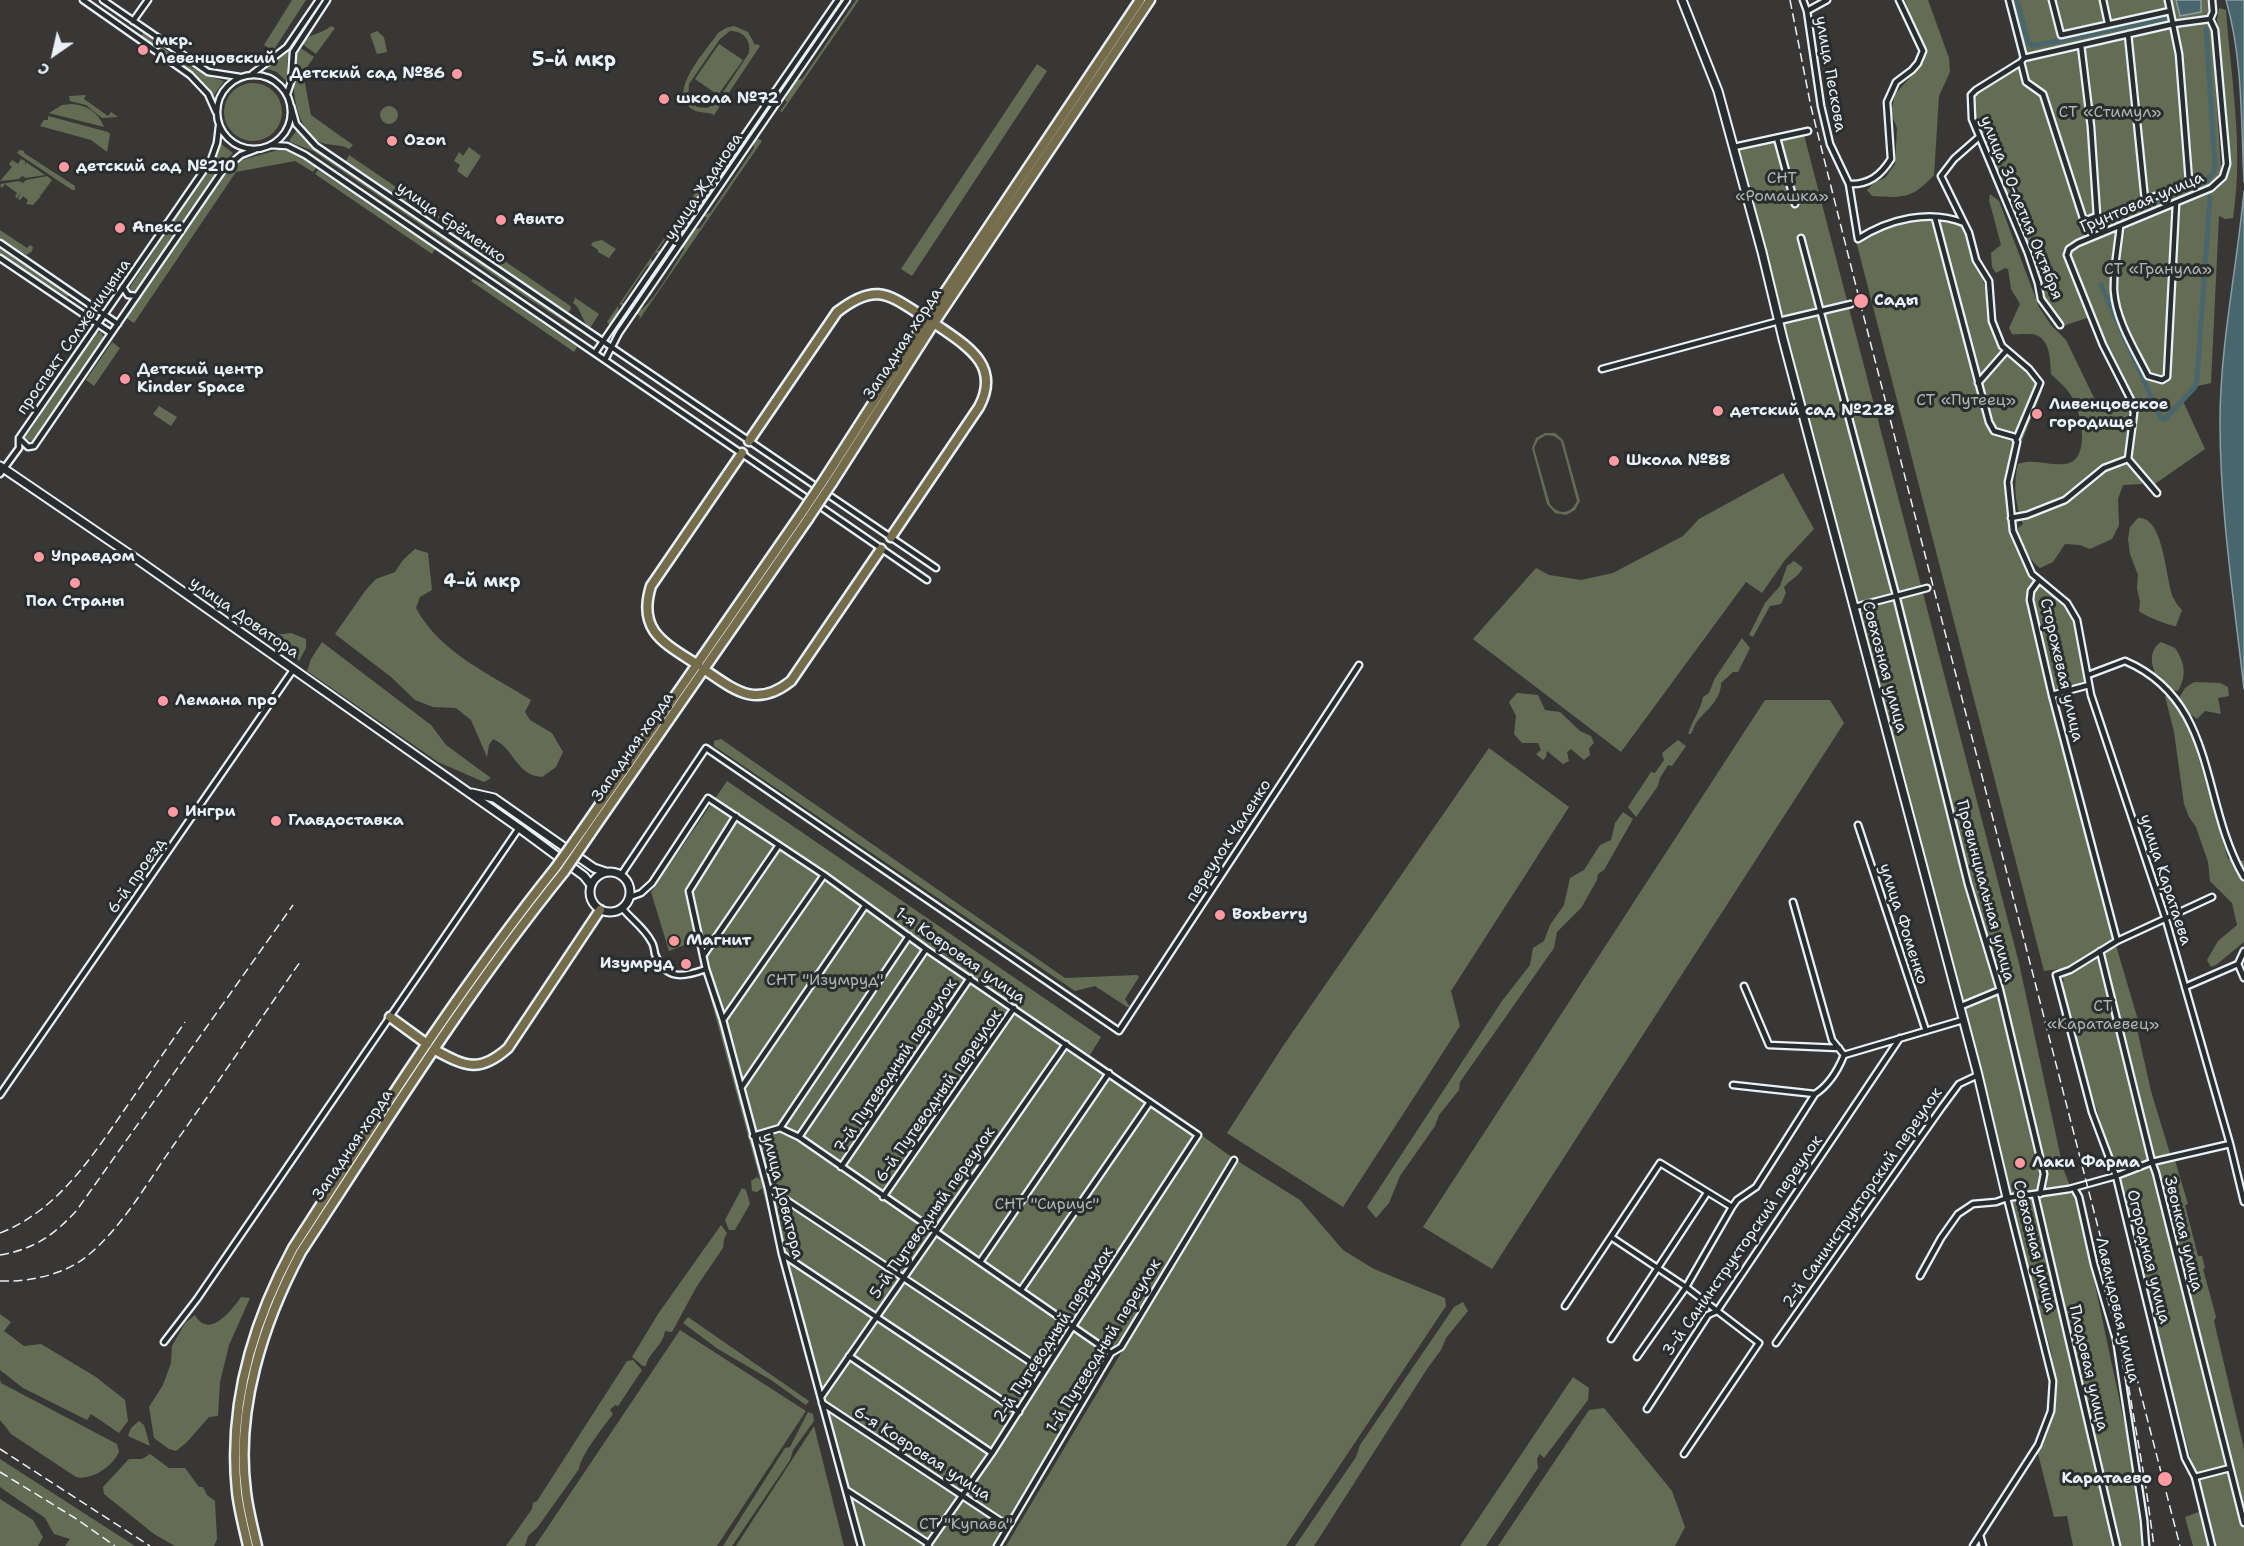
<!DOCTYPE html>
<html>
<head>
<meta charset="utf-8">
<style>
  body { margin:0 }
  #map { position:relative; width:2244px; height:1546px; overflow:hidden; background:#383736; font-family:"Shantell Sans",sans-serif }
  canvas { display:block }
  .north { position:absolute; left:24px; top:24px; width:60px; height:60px; -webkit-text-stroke:4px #2a2d2e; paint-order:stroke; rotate:214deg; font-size:16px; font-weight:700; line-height:24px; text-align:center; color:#e8f1f8 }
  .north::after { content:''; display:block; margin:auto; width:21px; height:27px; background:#e8f1f8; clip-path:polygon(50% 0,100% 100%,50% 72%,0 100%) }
</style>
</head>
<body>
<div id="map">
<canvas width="2244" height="1546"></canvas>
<div class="north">С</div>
</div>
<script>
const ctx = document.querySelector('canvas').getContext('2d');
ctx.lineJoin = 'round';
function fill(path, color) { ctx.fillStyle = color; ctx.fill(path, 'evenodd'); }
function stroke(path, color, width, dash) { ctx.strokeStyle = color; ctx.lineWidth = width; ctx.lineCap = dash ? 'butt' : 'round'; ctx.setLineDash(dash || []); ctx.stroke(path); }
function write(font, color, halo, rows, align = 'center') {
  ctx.font = font + ' "Shantell Sans",sans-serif'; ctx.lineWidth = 6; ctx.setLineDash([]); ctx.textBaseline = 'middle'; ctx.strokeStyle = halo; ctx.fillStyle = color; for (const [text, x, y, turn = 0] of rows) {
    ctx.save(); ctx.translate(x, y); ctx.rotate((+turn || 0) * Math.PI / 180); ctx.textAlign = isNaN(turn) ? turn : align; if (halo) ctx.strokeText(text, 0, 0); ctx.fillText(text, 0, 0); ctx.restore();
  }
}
fill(new Path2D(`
  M292,0H306L273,51L264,45Z
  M856,0H859L782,112L780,111L787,102L785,100L796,80L802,79Z
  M1905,0H1928L1949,58L1950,72L1939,96L1934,175C1912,199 1903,198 1872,196L1867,190L1875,182L1885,178L1895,164L1897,128L1891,113L1895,94L1924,62V56L1912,38L1914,25Z
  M2005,0H2207L2212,32L2222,183L2229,171L2230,162L2217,20L2219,8L2226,10C2231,79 2244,149 2233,218L2225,219L2219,216L2211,383L2193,387L2182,399L2205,449L2152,486L2127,455V463L2140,474L2142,484L2123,485L2118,499L2119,525L2112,539L2090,549L2080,545L2065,544L2053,562L2040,568C2029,560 2019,541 2018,528L2023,524C2015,505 2013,484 2018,464C2034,458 2048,466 2065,464C2090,461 2082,419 2075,403C2070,390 2060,383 2051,374C2050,361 2051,341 2036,335C2030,333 2019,335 2012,334L2009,328L2020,304L2011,289L2008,269L2005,268L1996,273L1992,267L1991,253L2001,245L1989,200L1990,194L1999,201L2039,307L2051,325L2066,340L2096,402C2107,407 2118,402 2130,406V417L2132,407L2090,317L2060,327L2042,300L2015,223L1976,133L1971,104L1973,93L2016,63L2020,58Z
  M331,26L335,28L316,54L301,43C308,34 322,34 331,26Z
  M734,26L748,32L755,45L757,44L760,46L714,115C707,111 699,114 692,109C666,92 707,50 718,33L726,28ZM730,31C744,31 751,40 749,53L716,103L707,108L697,107L688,98L689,84L720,39Z
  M377,31L384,37L387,52L377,54L370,34Z
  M143,33C168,51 193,73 224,81L212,98L202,82L191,73L148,43L141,36Z
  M719,44L743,60L718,95L695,79Z
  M293,45L287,62V82L277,72L265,68L281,57Z
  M299,47L314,57L303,73L311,115L353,145L349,149C340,143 328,147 318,141C292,125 289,74 299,47Z
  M1037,64L1047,71L912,276L901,269Z
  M224 112a29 29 0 1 1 58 0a29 29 0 1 1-58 0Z
  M86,95L84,99L108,116L111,112L118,117L102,118L86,105L70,101L69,96Z
  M72,104C87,105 98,112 104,127L49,113L62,105Z
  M380 115a9 9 0 1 1 18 0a9 9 0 1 1-18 0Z
  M48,116L108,132L110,134L107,152L91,140L40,126L44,120H48Z
  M298,129L306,137L580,329L577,330L529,299L313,151L290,142V139Z
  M1803,131L2019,963L2063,1168L2079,1209L2127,1436L2143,1546H2073L2067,1516L2054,1517L2037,1450L2053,1417L2057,1389L2051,1351L2007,1193L1961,993L1736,146Z
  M756,137L762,141L639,320L640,316L636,313C652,306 673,266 684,250L683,245L694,229L700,228L707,218L703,215L710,213L754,148L753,143Z
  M221,144L233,153L219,168L135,292L131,293L130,287L212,164Z
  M469,147L481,156L467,178L457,171L460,165L454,161L459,152L463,156Z
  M19,150L24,151V153L75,186V190H72L17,153Z
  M278,150L291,151L316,168L313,172L295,161L236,172L134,323L125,317L220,178L238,161Z
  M349,155L452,225L451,227L416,203L415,205L402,199L346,161Z
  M21,159L25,161V166L26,162L45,175L26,178L22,176L19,179L0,181L12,167L9,164L12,160L18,164Z
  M318,170L435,249L432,254L315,174Z
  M47,176L52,180L41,195L38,194L41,196L33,205L26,204L28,200L23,196L20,200L18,199L21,192L17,198L15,197L17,193L5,184L2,188L0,186L1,184L19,181L23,183L26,180Z
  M697,190L700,194L699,198L693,200L657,251H663L660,255L656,252L651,258L653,265L647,266L622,303H627L624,307L620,304L618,306L619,315L611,326L607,322Z
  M1931,215L1950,220L1965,227L1968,244L1980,269L2000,343L2034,370L2042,382V391L2013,463L2011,478L2014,521L2021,554L2033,575L2073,609L2091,684L2052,696L2118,936L2115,942L2140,1027L2137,1029L2151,1091L2171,1157H2174L2188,1204L2185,1205L2198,1256H2202L2205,1268L2203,1269L2216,1317L2214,1321L2244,1449V1546H2193L2185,1517L2204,1510L2118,1178L2083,1065L2061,982L2064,981L2059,969L2044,971L1854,233L1909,216Z
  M455,227L569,305L571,307L570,311L567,312L451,233Z
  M0,230L27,248L30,245L33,247L32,251L27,255L23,253L0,238Z
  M602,240L616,249L609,258L598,252V250L591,245L593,242Z
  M0,247L69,294V296L67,297L0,254Z
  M473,279L487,285L577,347L574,352L471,281Z
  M574,297L599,314L590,328C581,321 582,309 573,303L575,299Z
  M101,332L104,338L32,442L25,438L96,333Z
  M112,342L120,348L94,386L86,380Z
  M159,406L177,417L171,426L153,414Z
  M1545,433H1555L1563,440L1580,501L1575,510L1566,515L1555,513L1547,504L1532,448L1536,438ZM1546,435L1554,436L1561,441L1577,501C1571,515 1558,515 1550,504L1534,448L1538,440Z
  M1783,473L1814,529L1785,560L1762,593L1746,582L1621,752L1473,639L1536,568L1549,575L1581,580L1613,573L1683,536L1699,519Z
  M2138,518C2165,516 2165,581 2174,599C2176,603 2179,607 2182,610L2176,626C2170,626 2142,615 2139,611L2140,602L2137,588L2138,575L2130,554L2128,539L2130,527Z
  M415,549L428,553L432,590L420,597L416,608C440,653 490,674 531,700L525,712L530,720L552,733L563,752L556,767L542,777C515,775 515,748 493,739L489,745L487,757L471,720L456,708L433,707L415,700L391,677L335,634L365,591L376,579L395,572L403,560Z
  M1794,561L1803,568C1798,577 1790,580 1784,587L1786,593L1781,604L1770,606L1753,637L1749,635L1765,603L1780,586L1787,566Z
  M291,633L306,639V648L299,661L274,635Z
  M1742,638L1750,648L1738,672H1733L1721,683C1721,699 1708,709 1698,720C1695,724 1693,730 1691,734H1688C1692,721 1701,709 1703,697L1709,693L1715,678Z
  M322,642L431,725L446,745L491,778L484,782L438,762L307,671L311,659Z
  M2161,642L2175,648C2185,663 2187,675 2178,691C2157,690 2141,654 2161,642Z
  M2194,682L2220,683L2228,687L2229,696L2218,698L2221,714L2205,711L2197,719L2190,714L2179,698L2185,688Z
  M1517,693L1538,695L1545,710L1560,712L1580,731L1591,736L1594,743L1589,748L1590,755L1584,760L1571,749L1567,752L1569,761L1563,764L1547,751L1546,757L1543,760L1536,754L1541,750L1538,743H1522L1514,734L1516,716L1509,702Z
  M2165,696H2172L2188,722L2228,859L2244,861V942L2216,965L2211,967L2207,960L2218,941L2237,925L2232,903L2210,881L2208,862L2196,827L2189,817L2184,804L2174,732Z
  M1765,700H1830L1844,723L1492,1269L1423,1227Z
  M721,739L1065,978L1137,975L1139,977L1125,999L1130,1007H1127L1095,986L1075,991L714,746V741Z
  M1678,740L1686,746L1672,766L1668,765L1660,778L1658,786L1636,817L1628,807L1651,772L1655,773L1664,760L1662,753Z
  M1489,748L1569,807L1451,991L1460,1026L1343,1207L1227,1133L1283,1046Z
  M727,781L1101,1037L1090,1055L1233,1158L998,1546H861L762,1188L757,1192L752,1191L751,1181L757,1177L760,1180L695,941L669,951L651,892Z
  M1623,812L1633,819L1604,870L1598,874L1597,880L1581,908L1557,932L1554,948L1460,1082L1459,1090L1439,1115L1435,1126L1400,1176L1389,1203L1376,1218L1367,1207L1502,1001L1530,965L1533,948L1544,941L1550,925L1564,905L1570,878L1584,870L1600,845L1611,840L1615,823Z
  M1236,1160L1300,1200L1343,1250L1374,1269L1445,1298L1446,1306L1286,1546H1006Z
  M742,1188L746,1190L750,1204L735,1230H729L725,1220Z
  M721,1225L727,1233L724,1239L723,1248L697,1286L672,1332L665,1331C663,1346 648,1353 646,1366H643L632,1357L658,1314Z
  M241,1297L250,1298L229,1345L220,1382L218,1416L209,1417L186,1443L176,1451L169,1449L154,1438L149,1407L163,1385L171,1363L172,1346L185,1323L195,1315C209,1340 232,1310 241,1297Z
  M1463,1302L1468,1311L1446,1338L1441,1350L1427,1369L1314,1546H1295L1356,1457L1360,1445L1454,1307Z
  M0,1314L11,1322L4,1331L24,1346L41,1344L96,1377L125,1400L128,1421L119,1433L91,1414L87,1420L23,1388L0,1370Z
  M688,1317L809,1401L806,1405L771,1380L718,1349L683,1323Z
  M680,1330L806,1411L717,1546H535Z
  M633,1360L642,1370L618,1406L615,1405L610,1410L613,1414C604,1426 580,1456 579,1469L537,1528L528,1536L525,1546H506L532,1509L533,1503L537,1501L627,1361Z
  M1573,1377L1589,1388L1588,1400L1544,1458L1540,1454L1537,1459L1538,1468L1486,1546H1460Z
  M0,1379L1,1383L117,1444L119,1451C114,1466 91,1481 76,1477L11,1434L5,1426L0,1420Z
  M1604,1408L1672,1491L1685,1527L1675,1546H1498L1589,1410Z
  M808,1412L813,1414L814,1421L793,1450L790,1460L732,1546H723L785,1448L790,1447Z
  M139,1421L144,1425L150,1446L128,1436L131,1428Z
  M814,1426L844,1546H736Z
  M150,1454L169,1468H185L199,1487H203L207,1495L215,1501L217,1539L214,1546H175L154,1534L104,1494L103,1487L129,1459H142Z
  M0,1459L135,1546H65L70,1539L54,1534L45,1518L0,1487Z
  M0,1499L33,1520L43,1537L38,1546H0Z`), '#646d54');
const water = new Path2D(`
  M2176,0H2201V12L2180,16Z
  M2226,0H2244V182C2241,121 2243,59 2226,0Z
  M2244,191V689C2234,600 2220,511 2220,422C2220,345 2237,268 2244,191Z`);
fill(water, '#49666d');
stroke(water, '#899ea5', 1.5);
stroke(new Path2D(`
  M2017,0L2028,42L2033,46L2164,18
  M2088,227L2206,181L2214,172L2215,165L2206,29
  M2101,285L2160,417L2165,419L2195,387L2197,379L2210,197`), '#49666d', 5);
const street = new Path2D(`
  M83,0L190,75L208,94L216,112
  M103,0L208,72L240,77
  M1803,0L1807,11L1821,106L1830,144L1849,184L1858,239C1889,219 1930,209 1964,223
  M2009,0L2024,58
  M2052,0L2061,35L2170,11
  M2103,0L2108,23
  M1807,11L1827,0
  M133,21L148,0
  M2128,34L2145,200L2172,190L2189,181L2179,54L2168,0
  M2021,62L2026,82L2043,94L2084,221L2097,216L2091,127L2081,45
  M252,74L287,47L319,0
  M217 112a37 37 0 1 1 74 0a37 37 0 1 1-74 0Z
  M287,94L291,82L293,52L327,0
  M291,106L296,124L316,146L936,568
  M1979,137L1954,159L1941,176L1969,233L1976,260L1989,281L1992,321L2002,346L2029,369L2040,383L2016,440
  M1777,138L1795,204
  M271,145L287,146L305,155L811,501
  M1734,147L1808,131
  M1849,184C1869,185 1881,175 1891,159L1887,102L1896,82L1912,70L1918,63L1923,51L1899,0
  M1935,218L1989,422L1994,431L2015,437L2017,442L2008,482L2013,531L2032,574L2067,603L2077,620L2091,695L2166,920L2230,1144L2244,1202
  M2120,226C2118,247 2113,270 2114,291C2116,320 2135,350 2148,376L2162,380L2167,377L2176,203
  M1801,238L1896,595L1968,884L2000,990L2044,1174L2040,1194
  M0,243L118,324
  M0,258L111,333
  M123,287L128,295L137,296
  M2060,325L2041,299L2038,283L2028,253L1972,119L1971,95L1976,90L2021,62L2024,58L2173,24L2210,19
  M595,353L838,0
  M605,360L619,333L847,0
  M1602,369L1779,321L1851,304
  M1978,383L2006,351
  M19,438L28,447L34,446L223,170L241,155L257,149
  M2128,459L2157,493
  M0,474L19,448V438L211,160L217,143L219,126
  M818,505L927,580
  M2011,518L2027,515L2065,500L2104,468L2128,459L2134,413L2131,400L2103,345L2067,255L2069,249L2078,243L2211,188L2223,177L2227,164L2215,30L2210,19L2213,12L2212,0
  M2039,580L2031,591L2030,600L2052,695L2117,941
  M1855,607L1927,588
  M2088,675L2125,661C2218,701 2200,802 2244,877
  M2052,695L2089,685
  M736,816L689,891L706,969L723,1020L768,1188L782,1254L861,1546
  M1858,825L1926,1031
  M621,875L706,748L1119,1031L1359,665
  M630,897L641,893L652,883L708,798L824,875L926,949L1198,1135L1073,1326L992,1453L927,1546
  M2212,897L2117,941L2070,970L2056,975L2092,1112L2116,1176L2185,1458L2195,1477L2212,1546
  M1793,902L1832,1040L1844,1055
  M623,909C631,919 645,929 651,941C654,945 654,949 655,954C666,981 684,977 706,969
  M2100,951L2152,1162L2156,1173L2244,1523
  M2244,951L2238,964L2244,978
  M703,956L779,845
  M1744,986L1769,1045L1839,1048
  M2185,987L2238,964
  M1959,1007L2000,990
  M723,1020L824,875
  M1844,1055L1963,1020
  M1733,1085L1815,1094C1829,1085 1838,1070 1844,1055
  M741,1088L865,906
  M0,1095L293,670
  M780,1128L909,936
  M753,1136L780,1128L799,1137L1111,1353
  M799,1137L926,949
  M841,1167L970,978
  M768,1188L1044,1371
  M2074,1188L2079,1197L2094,1264L2116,1339L2144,1520L2146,1546
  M2035,1195L2117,1546
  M883,1197L1014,1008
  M1611,1237L1686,1287L1759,1343L1684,1454
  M782,1254L1019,1412
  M980,1262L1109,1073
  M1920,1276L1941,1238L1958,1214L1973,1204L1996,1202L2007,1198L2069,1189L2116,1176L2152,1162L2230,1144
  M1021,1290L1150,1102
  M1565,1306L1660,1163L1732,1207
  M1611,1339L1707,1193
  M164,1342L197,1299L519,828
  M1776,1343L1942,1107L1959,1084L1978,1075
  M849,1356L992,1453
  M1637,1357L1686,1287L1732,1207L1737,1200L1756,1187L1815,1094
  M821,1397L1066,1044
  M822,1403L1008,1526
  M1647,1409L1708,1315L1717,1311L1900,1038
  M2195,1477L2230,1468
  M846,1490L929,1544
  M1980,1535L1983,1546
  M997,1546L1111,1353L1121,1347L1234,1160
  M1973,1546L2038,1445L2051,1411L2053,1381L2007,1198`);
const secondary = new Path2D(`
  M1682,0L1718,91L1762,252L1783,339L1978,1075L2007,1198
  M0,466L138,560L519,828L584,876L591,885
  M472,793L494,798L594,868L606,872
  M590 892a20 20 0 1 1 40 0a20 20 0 1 1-40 0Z`);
const highway = new Path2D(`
  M749,441L837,312C877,281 889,295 927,319
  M825,478L927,319L1140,0
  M832,483L934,323L1150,0
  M891,537L979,407C1002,364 965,345 934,323
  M698,665C664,643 637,631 651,586L742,453
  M705,670C737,692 757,708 791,681L881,549
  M583,829L801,514
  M590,834L808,519
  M390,1017L427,1044
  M435,1050C466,1067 480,1073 508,1048L600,910
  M248,1546C244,1528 239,1510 237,1492C228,1406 253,1322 293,1248C377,1118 460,987 556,867
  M257,1546C253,1528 248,1510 246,1492C235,1410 263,1323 301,1252C385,1124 467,992 564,872`);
stroke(street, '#e8f1f8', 9);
stroke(secondary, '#e8f1f8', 11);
stroke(highway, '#e8f1f8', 13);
stroke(street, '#2a2d2e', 4.5);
stroke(secondary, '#2a2d2e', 7);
stroke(highway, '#746c4b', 8);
stroke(new Path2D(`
  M1790,0L1811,107L1860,302L2180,1546
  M0,1233C57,1211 91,1158 125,1109C145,1080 165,1051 185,1022
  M0,1255C35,1249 54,1235 77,1210L293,905
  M0,1281C29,1282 63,1275 86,1257C122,1228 147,1183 173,1146C216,1085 258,1023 300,962
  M2124,1360L2146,1488L2154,1546
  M0,1449L150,1546
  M0,1472L75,1518L115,1546`), '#e8f1f8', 1.5, [9, 4.5]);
const highwayBridge = new Path2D(`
  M801,514L825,478
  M808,519L832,483
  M556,867L583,829
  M564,872L590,834`);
stroke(highwayBridge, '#e8f1f8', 13, []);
stroke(highwayBridge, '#746c4b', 8);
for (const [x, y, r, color] of [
  [143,50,6,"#ff9aa2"],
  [457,74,6,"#ff9aa2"],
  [664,99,6,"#ff9aa2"],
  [392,141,6,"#ff9aa2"],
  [64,167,6,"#ff9aa2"],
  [501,220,6,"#ff9aa2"],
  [120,228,6,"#ff9aa2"],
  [1861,301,8,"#ff9aa2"],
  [125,379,6,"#ff9aa2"],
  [1718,411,6,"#ff9aa2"],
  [2037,414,6,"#ff9aa2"],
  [1614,461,6,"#ff9aa2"],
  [39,557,6,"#ff9aa2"],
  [75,583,6,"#ff9aa2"],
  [163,701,6,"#ff9aa2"],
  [173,812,6,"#ff9aa2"],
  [276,821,6,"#ff9aa2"],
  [1220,915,6,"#ff9aa2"],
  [674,941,6,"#ff9aa2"],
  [686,964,6,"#ff9aa2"],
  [2020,1163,6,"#ff9aa2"],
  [2165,1479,8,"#ff9aa2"]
]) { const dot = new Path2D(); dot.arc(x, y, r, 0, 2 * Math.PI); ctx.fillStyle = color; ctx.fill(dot); stroke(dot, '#2a2d2e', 2); }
write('bold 16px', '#e8f1f8', '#2a2d2e', [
  ["мкр.",155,41],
  ["Левенцовский",155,59],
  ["Детский сад №86",445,74,"right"],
  ["школа №72",676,99],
  ["Ozon",404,141],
  ["детский сад №210",76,167],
  ["Авито",513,220],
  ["Апекс",132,228],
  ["Сады",1874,301],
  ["Детский центр",137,370],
  ["Kinder Space",137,388],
  ["Ливенцовское",2049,405],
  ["городище",2049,423],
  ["детский сад №228",1730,411],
  ["Школа №88",1626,461],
  ["Управдом",51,557],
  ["Пол Страны",75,602,"center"],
  ["Лемана про",175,701],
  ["Ингри",185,812],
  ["Главдоставка",288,821],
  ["Boxberry",1232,915],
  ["Магнит",686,941],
  ["Изумруд",674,964,"right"],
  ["Лаки Фарма",2032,1163],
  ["Каратаево",2152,1479,"right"]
], 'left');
write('16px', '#e8f1f8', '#2a2d2e', [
  ["улица Пескова",1830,74,80],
  ["улица Жданова",704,187,-56],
  ["Грунтовая улица",2142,203,-23],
  ["улица 30-летия Октября",2021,208,68],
  ["улица Ерёменко",451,223,35],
  ["проспект Солженицына",74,337,-55],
  ["Западная хорда",903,344,-57],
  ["улица Доватора",244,618,35],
  ["Совхозная улица",1884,667,75],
  ["Сторожевая улица",2061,670,77],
  ["Западная хорда",633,747,-55],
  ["переулок Чаленко",1229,841,-57],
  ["6-й проезд",137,876,-55],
  ["улица Каратаева",2165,880,72],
  ["Провинциальная улица",1985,891,75],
  ["улица Фоменко",1903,924,72],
  ["1-я Ковровая улица",960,956,35],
  ["7-й Путеводный переулок",896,1066,-56],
  ["6-й Путеводный переулок",939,1096,-55],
  ["Западная хорда",353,1145,-56],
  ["улица Доватора",782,1196,76],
  ["2-й Санинструкторский переулок",1863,1198,-55],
  ["5-й Путеводный переулок",933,1213,-55],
  ["Звонкая улица",2183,1234,76],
  ["3-й Санинструкторский переулок",1743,1246,-55],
  ["Совхозная улица",2034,1246,76],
  ["Огородная улица",2148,1257,76],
  ["Лавандовая улица",2117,1310,77],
  ["2-й Путеводный переулок",1054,1335,-57],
  ["1-й Путеводный переулок",1104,1346,-58],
  ["Плодовая улица",2088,1368,77],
  ["6-я Ковровая улица",922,1454,33]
]);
write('16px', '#adb6ae', '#2a2d2e', [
  ["СТ «Стимул»",2110,113],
  ["СНТ",1782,179],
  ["«Ромашка»",1782,197],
  ["СТ «Гранула»",2158,270],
  ["СТ «Путеец»",1966,401],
  ["СНТ \"Изумруд\"",825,981],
  ["СТ",2103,1007],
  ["«Каратаевец»",2103,1025],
  ["СНТ \"Сириус\"",1047,1205],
  ["СТ \"Купава\"",966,1525]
]);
write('bold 18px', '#e8f1f8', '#2a2d2e', [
  ["4-й мкр",482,582]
]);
write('bold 20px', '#e8f1f8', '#2a2d2e', [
  ["5-й мкр",574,61]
]);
</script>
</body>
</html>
